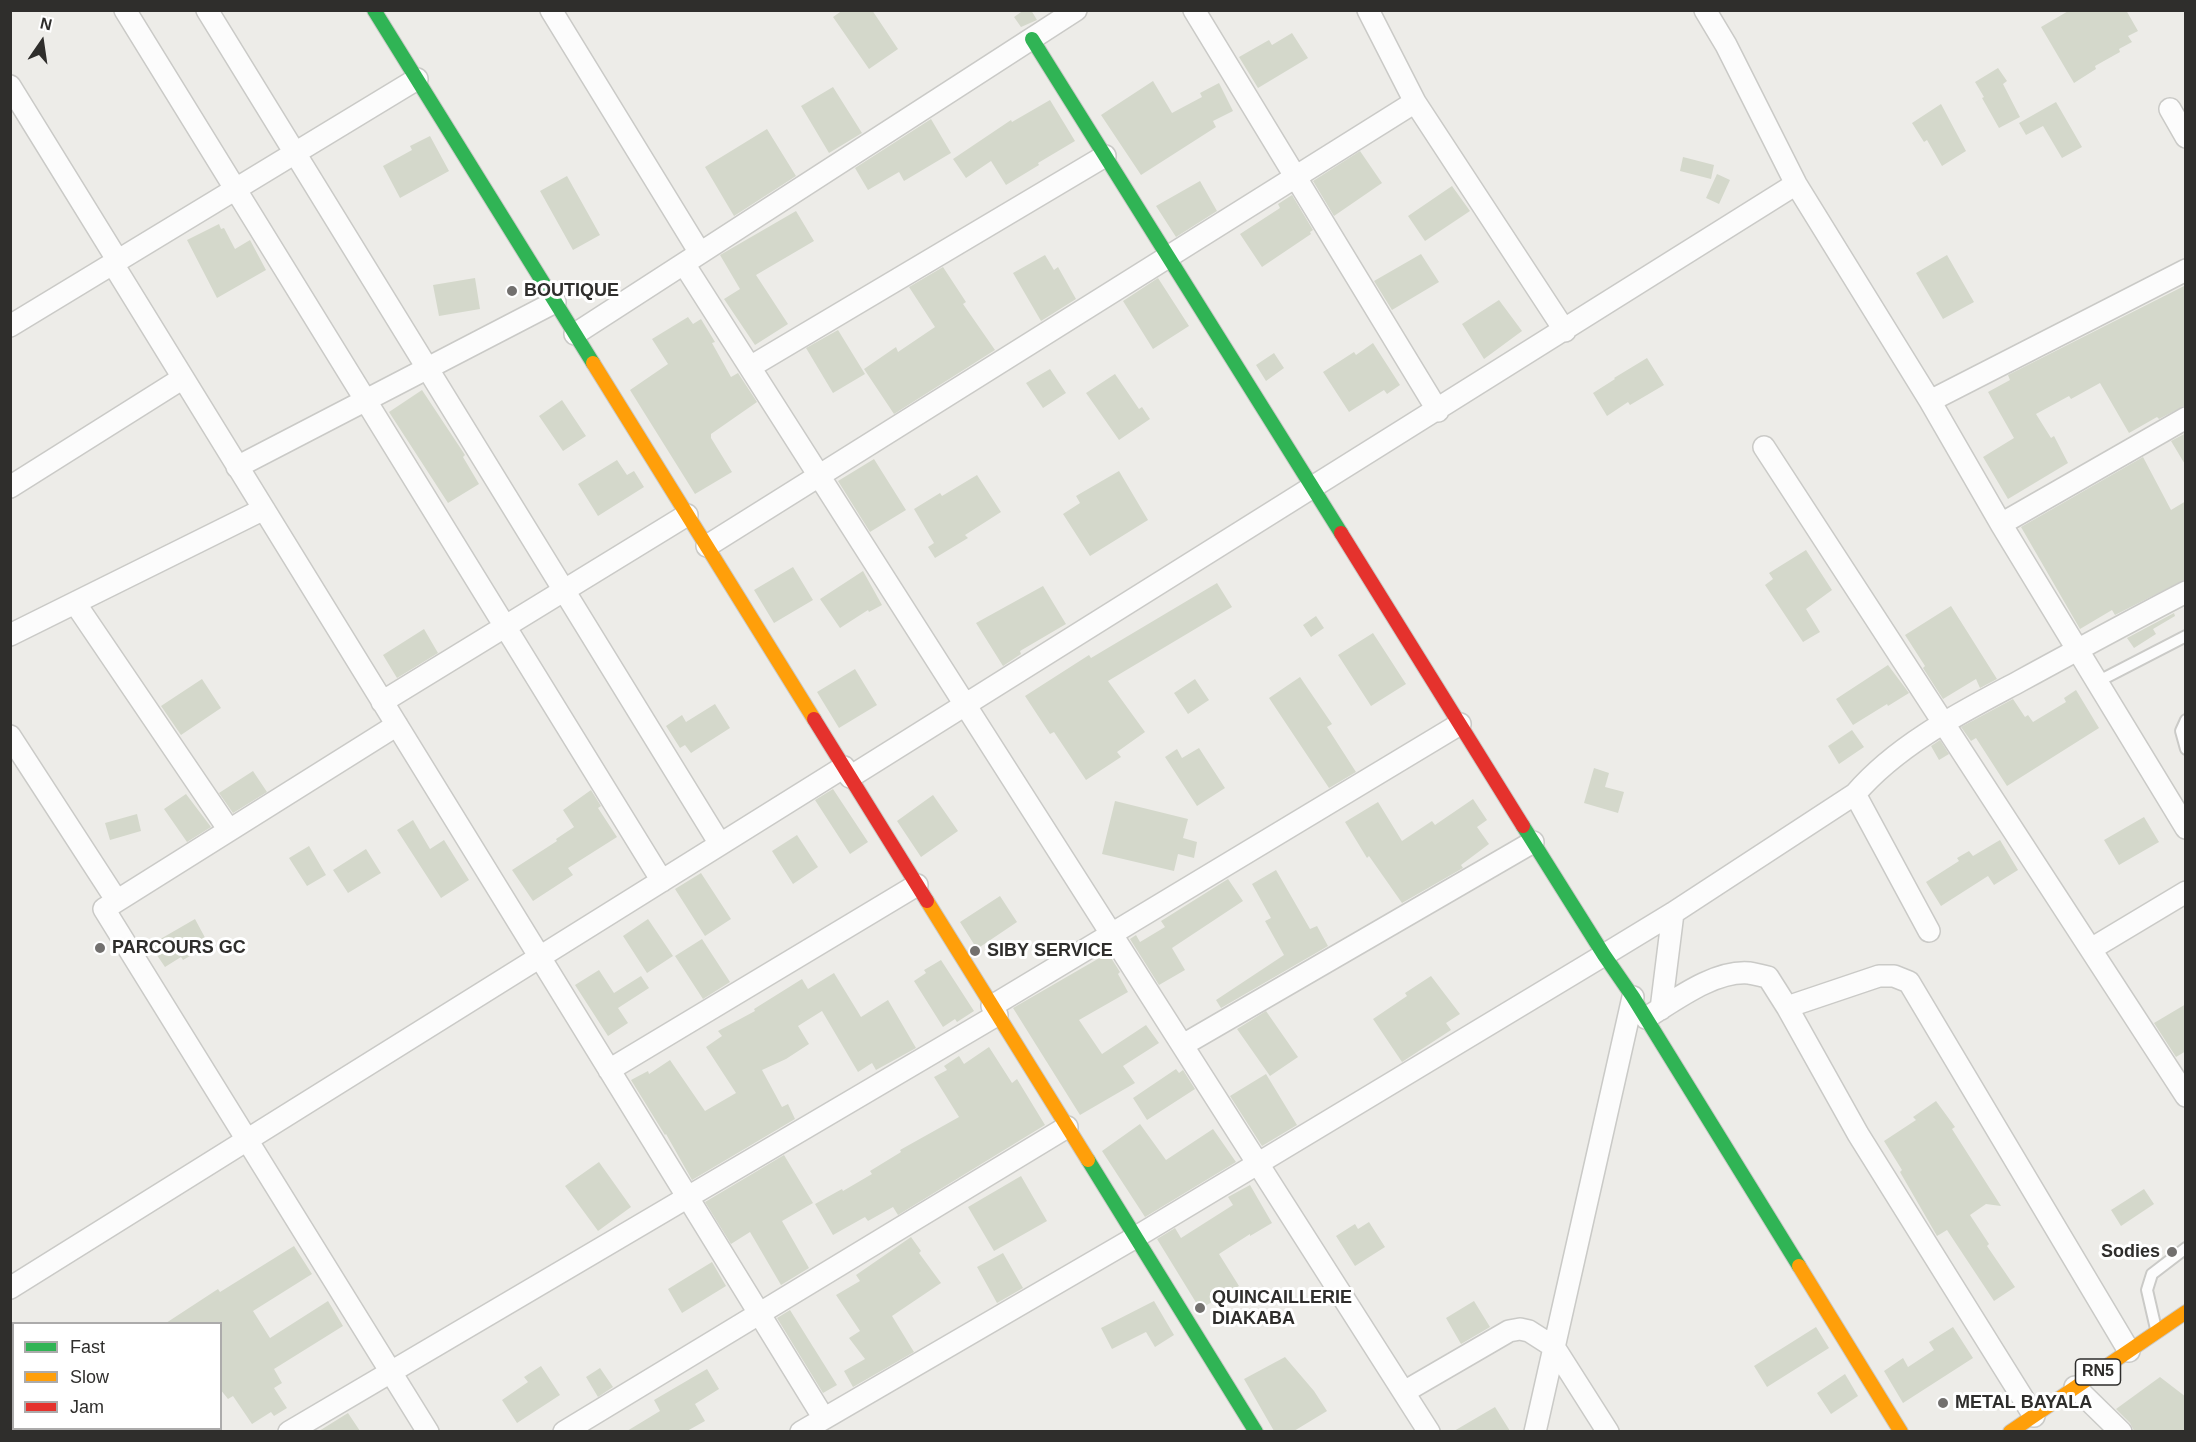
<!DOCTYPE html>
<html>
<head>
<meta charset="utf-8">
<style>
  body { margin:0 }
  #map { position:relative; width:2196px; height:1442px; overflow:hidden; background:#edece8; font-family:Helvetica,sans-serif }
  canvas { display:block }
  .frame { position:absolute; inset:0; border:12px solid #2f2e2c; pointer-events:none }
  .legend { position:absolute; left:12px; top:1322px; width:210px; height:108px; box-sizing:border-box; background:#fff; border:2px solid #acabab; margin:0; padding:8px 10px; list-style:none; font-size:18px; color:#2f2e2c }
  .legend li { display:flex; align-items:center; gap:12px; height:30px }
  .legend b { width:30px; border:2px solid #acabab }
  .north { position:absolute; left:12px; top:12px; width:60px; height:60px; -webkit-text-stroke:4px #fff; paint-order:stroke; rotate:13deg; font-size:16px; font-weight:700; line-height:24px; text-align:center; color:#2f2e2c }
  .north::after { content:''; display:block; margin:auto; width:21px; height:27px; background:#2f2e2c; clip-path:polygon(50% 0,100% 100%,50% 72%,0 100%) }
</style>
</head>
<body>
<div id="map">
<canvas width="2196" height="1442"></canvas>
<div class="frame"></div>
<ul class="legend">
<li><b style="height:8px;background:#30b455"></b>Fast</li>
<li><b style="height:8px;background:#ff9f0a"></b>Slow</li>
<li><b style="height:8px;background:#e5322d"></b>Jam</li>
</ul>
<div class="north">N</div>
</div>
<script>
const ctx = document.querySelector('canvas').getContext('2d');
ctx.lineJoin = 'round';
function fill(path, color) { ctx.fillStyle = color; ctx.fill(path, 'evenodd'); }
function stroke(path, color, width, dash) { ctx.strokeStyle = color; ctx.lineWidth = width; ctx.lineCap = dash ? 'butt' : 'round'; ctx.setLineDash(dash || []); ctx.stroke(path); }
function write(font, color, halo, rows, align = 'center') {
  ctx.font = font + ' Helvetica,sans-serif'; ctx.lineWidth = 6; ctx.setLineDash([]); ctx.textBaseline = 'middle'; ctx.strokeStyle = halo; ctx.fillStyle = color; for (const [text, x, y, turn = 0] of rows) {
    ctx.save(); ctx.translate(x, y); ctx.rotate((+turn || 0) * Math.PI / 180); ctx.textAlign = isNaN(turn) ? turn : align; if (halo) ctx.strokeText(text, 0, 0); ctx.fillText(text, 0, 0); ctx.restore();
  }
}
fill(new Path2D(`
  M843,10H872L898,49L869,69L833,17Z
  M1024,10H1031L1037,20L1021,27L1014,17Z
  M2070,10H2126L2138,31L2128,36L2132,42L2119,49L2120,52L2095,66L2096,69L2074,83L2041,27Z
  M1292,33L1308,58L1258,88L1239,57L1269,40L1272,45Z
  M1998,68L2007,81L2003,84L2020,117L1999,128L1982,98L1984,97L1975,82Z
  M1153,81L1172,113L1202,97L1200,93L1219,83L1233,111L1213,121L1216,127L1141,175L1101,115Z
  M833,87L862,133L829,153L801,106Z
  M1050,100L1075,141L1038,163L1039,165L1006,185L991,161L966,178L953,159L1011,120L1012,122Z
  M2056,102L2082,147L2062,158L2043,126L2026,135L2019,123Z
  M1941,104L1966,151L1942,166L1927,140L1924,142L1912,123Z
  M931,119L951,153L904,181L899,172L868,190L855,168Z
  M767,129L796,176L734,216L705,167Z
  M430,136L449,171L400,198L383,166L412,150L410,146Z
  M1360,151L1382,183L1334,216L1313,181Z
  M1683,157L1714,165L1711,179L1680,171Z
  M1717,174L1730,180L1719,204L1706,198Z
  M567,176L600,235L573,250L540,191Z
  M1200,181L1217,211L1176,237L1156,206Z
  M1452,186L1470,211L1425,241L1408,216Z
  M1292,195L1313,230L1310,232L1311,234L1262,267L1240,234L1280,208L1278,204Z
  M796,211L814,241L756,275L788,324L755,345L724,299L740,289L720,255Z
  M219,224L221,229L224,228L235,249L250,240L266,270L217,298L187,240Z
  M1421,254L1439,282L1392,310L1374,281Z
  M1045,255L1054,270L1058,267L1076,299L1041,321L1013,273Z
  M1947,255L1974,302L1943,319L1916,273Z
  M943,267L966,302L963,304L995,350L894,414L864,369L896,347L898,352L935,327L909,287Z
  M475,278L480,309L439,316L433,285Z
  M1158,278L1189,326L1153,349L1123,301Z
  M2186,285V405L2159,419L2157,417L2129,433L2100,383L2071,399L2069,396L2036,414L2051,438L2054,436L2068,463L2008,499L1983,457L2014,438L1988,392L2010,380L2008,375Z
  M1499,300L1522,331L1484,359L1462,324Z
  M688,317L693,324L701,319L715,342L712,343L731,377L738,373L757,402L711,434V438L732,472L695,494L630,390L668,364L652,339Z
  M838,330L865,374L833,393L806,348Z
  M1373,343L1400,385L1387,394L1384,390L1349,412L1323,372L1354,352L1356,355Z
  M1274,353L1284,368L1266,381L1256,365Z
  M1647,358L1664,385L1630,405L1628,402L1607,416L1593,393L1615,379L1614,378Z
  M1050,369L1066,393L1043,408L1026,383Z
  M1115,374L1139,409L1142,407L1150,419L1119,440L1086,393Z
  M422,390L465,455L463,457L479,484L448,503L389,412Z
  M562,400L586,436L563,451L539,416Z
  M2186,433V466L2171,441Z
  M2143,457L2171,510L2186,501V579L2115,615L2112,610L2080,629L2021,527Z
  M874,459L906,510L870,532L838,481Z
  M617,460L627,475L634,471L644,487L598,516L578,484Z
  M1119,471L1148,520L1090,556L1063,514L1080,503L1076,496Z
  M977,475L1001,512L965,535L968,538L935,558L928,547L934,543L914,509L940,493L942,496Z
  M1806,550L1832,590L1806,609L1820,632L1803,642L1765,585L1773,579L1769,573Z
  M793,567L813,600L774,623L754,590Z
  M863,571L882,605L869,612L868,610L840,628L820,599Z
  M1217,583L1232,607L1108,681L1145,732L1117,752L1121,757L1086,780L1054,732L1050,734L1025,696L1089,655L1091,658Z
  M1043,586L1066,624L1020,651L1021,654L1003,666L976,623Z
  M1951,606L1997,679L1980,688L1976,679L1943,699L1923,668L1925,666L1905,635Z
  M2174,613L2175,616L2153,629L2156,634L2134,648L2127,638Z
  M1316,616L1324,628L1311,637L1303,625Z
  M424,629L438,653L397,678L383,655Z
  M1373,633L1406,684L1371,706L1338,655Z
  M1888,665L1909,693L1888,706L1887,704L1853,725L1836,699Z
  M855,669L877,705L839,728L817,692Z
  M1300,677L1332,724L1327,727L1356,772L1329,788L1269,698Z
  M202,679L221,708L181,735L161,706Z
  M1195,679L1209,700L1188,714L1174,693Z
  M2076,690L2099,728L2007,786L1976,738L1971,741L1961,727L2013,699L2025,717L2028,715L2033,722L2066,702L2064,698Z
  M715,704L730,728L691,753L685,745L680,748L666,726L682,715L686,722Z
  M1852,730L1864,747L1839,764L1828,746Z
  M1940,740L1949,754L1939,760L1931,746Z
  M1199,748L1225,788L1197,806L1165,757L1177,749L1182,758Z
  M1594,768L1609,773L1605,787L1624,792L1618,813L1584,803Z
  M253,771L267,792L233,813L219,793Z
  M833,789L868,842L850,854L815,800Z
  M591,790L601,806L598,808L617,837L568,868L573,875L533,901L512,870L557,841L556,839L574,827L563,810Z
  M186,794L211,827L187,842L164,809Z
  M933,795L958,831L921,857L897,821Z
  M1473,799L1487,820L1477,827L1489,844L1461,865L1463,868L1402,903L1369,856L1367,858L1345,822L1378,802L1402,841L1432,821L1435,825Z
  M1115,801L1188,819L1183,838L1197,842L1194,858L1178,854L1174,871L1102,854Z
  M137,814L141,831L110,840L105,823Z
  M2144,817L2159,842L2119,865L2104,840Z
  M413,820L430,849L444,840L469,880L441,898L397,830Z
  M797,835L818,867L793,884L772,851Z
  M2000,840L2018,870L1994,885L1988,876L1941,906L1926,882L1959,861L1957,858L1969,851L1973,856Z
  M309,846L326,875L307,886L289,858Z
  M366,849L381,873L348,893L333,870Z
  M1276,870L1310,929L1317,926L1328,946L1221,1008L1216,1000L1284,955L1265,921L1271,918L1252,884Z
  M701,873L731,919L705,936L675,889Z
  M1228,879L1243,901L1172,948L1185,970L1159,985L1130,939L1136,935L1140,942L1165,927L1161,921Z
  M1000,896L1017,922L977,949L960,922Z
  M195,919L209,945L183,960L181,957L165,967L150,945Z
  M648,919L673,956L647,973L623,936Z
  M702,939L730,982L703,999L675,956Z
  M1108,953L1120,972L1118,974L1128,992L1079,1020L1102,1054L1146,1025L1159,1043L1123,1066L1135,1083L1080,1115L1013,1008Z
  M941,960L974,1011L957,1022L955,1019L943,1027L914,981L926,973L924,970Z
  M599,970L614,993L641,976L649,988L618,1008L628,1023L608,1036L575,985Z
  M834,973L861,1017L888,1000L916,1048L876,1070L872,1063L858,1072L822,1011L798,1026L809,1044L786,1059L762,1070L782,1107L788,1104L795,1119L692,1180L666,1134L665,1135L631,1080L648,1071L649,1074L670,1060L705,1111L736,1093L706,1047L722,1036L718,1031L755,1011L754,1009L802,979L808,989Z
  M1431,976L1460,1014L1446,1023L1451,1030L1402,1062L1373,1019L1407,996L1405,993Z
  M2186,1004V1051L2176,1057L2154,1023Z
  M1266,1011L1298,1057L1270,1076L1237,1029Z
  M989,1047L1012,1083L1017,1079L1045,1125L898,1215L893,1207L868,1221L865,1217L833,1235L815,1204L842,1189L843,1191L872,1174L870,1171L901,1152L900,1150L959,1117L934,1077L947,1070L944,1066L959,1056L964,1064Z
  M1176,1069L1179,1073L1183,1070L1195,1089L1147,1120L1133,1098Z
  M1266,1074L1297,1125L1262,1146L1230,1096Z
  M1936,1101L1955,1127L1952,1129L2001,1206L1986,1204L1970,1215L1989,1244L1987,1246L2015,1287L1994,1301L1947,1230L1937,1236L1900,1172L1902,1170L1884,1141L1916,1120L1913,1117Z
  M1140,1124L1166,1160L1213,1129L1236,1162L1145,1217L1102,1151Z
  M784,1155L813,1203L782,1221L809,1268L781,1285L750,1232L731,1244L705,1202Z
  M599,1162L631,1207L598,1231L565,1186Z
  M1021,1176L1047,1221L994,1251L968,1207Z
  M1250,1185L1272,1223L1250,1236V1234L1219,1254L1239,1286L1200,1309L1157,1239L1175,1228L1181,1238L1233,1205L1228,1197Z
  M2144,1189L2154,1204L2121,1226L2111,1210Z
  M1369,1222L1385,1247L1355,1266L1336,1236L1355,1224L1358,1229Z
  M911,1237L921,1251L919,1253L941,1283L892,1316L914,1352L853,1387L844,1371L865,1359L849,1338L860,1331L836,1295L860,1281L856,1275Z
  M294,1246L312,1274L253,1311L270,1338L328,1301L343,1326L274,1369L282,1383L274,1388L287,1408L274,1416L271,1412L252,1424L233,1396L228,1399L220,1389V1323H166L218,1289L220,1292Z
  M1003,1253L1023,1288L997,1303L977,1267Z
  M712,1262L726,1286L682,1313L668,1289Z
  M1154,1301L1174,1335L1155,1347L1146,1332L1112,1349L1101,1328Z
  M1474,1301L1490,1327L1461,1344L1446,1318Z
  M790,1310L837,1385L823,1393L777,1318Z
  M1816,1327L1829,1348L1767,1387L1754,1366Z
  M1953,1327L1973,1358L1903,1403L1884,1371L1903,1358L1908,1367L1934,1350L1929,1342Z
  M1285,1357L1314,1391L1327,1411L1294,1431H1274L1244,1379Z
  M541,1366L560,1395L517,1423L502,1400L528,1382L524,1377Z
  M600,1368L613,1387L598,1397L586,1377Z
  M707,1369L719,1389L695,1404L705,1421L687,1431H627L660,1411L654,1400Z
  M1845,1374L1858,1396L1831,1414L1817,1393Z
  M2160,1377L2186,1397V1431H2134L2130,1423L2116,1409Z
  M1495,1407L1510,1431H1454Z
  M348,1413L360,1431H319Z`), '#d4d8cb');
const lane = new Path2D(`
  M2097,682L2186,636
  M2186,720L2181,731L2186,749
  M2156,1329L2147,1290L2152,1274L2186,1248`);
const street = new Path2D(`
  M125,10L662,881
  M207,10L720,844
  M551,10L700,253
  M1194,10L1438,411
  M1368,10L1415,102L1565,331
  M1705,10L1726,45L1796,184L1930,401L2001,524L2186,828
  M10,86L118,261
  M2170,109L2186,137
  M113,264L823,1417
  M684,264L1429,1432
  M10,326L417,79
  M575,334L1076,10
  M750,367L1105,156
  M1930,401L2186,270
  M1764,447L2186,1096
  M237,467L555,302
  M10,487L183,378
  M2001,524L2186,418
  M707,546L1415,102
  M75,603L229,830
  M10,635L264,509
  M382,702L687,515
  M397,725L104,909L428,1432
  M10,736L117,901
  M850,777L1796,184
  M1855,794L1929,931
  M2091,949L2186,892
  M992,1006L1460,724
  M1787,1007L1879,976H1894L1909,982L2129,1351
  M1661,1009L1673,913
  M1646,1018C1674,1001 1714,970 1749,973C1756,974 1762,976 1768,977L1787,1007L1858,1134L2034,1416
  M1183,1045L1533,842
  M609,1070L917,885
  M10,1288L844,767
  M2075,1387L2121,1432
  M1404,1392L1509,1331L1520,1329L1529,1331L1554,1347L1608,1432
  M289,1432L997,1015
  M564,1432L1067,1127
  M801,1432L1136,1237L1604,955L1673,913L1855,794C1899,743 1962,712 2020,681C2075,651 2130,621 2186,592
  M1535,1432L1633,997`);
const fast = new Path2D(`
  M374,10L593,363
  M1032,39L1341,533
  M1523,826L1604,955L1633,997L1799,1266
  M1088,1160L1256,1432`);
const slow = new Path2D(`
  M593,363L814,719
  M927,901L1088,1160
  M1799,1266L1901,1432
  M2010,1432L2186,1312`);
const jam = new Path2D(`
  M1341,533L1523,826
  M814,719L927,901`);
stroke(lane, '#cacac7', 14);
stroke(street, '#cacac7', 24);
stroke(fast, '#cacac7', 16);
stroke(slow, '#cacac7', 16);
stroke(jam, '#cacac7', 16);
stroke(lane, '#fcfcfc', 10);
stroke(street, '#fcfcfc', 21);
stroke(fast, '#30b455', 14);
stroke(slow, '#ff9f0a', 14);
stroke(jam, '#e5322d', 14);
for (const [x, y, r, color] of [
  [512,291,6,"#72706e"],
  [100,948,6,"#72706e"],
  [975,951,6,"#72706e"],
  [2172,1252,6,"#72706e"],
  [1200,1308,6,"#72706e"],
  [1943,1403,6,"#72706e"]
]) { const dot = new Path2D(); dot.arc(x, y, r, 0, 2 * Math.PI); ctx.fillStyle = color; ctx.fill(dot); stroke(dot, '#fff', 2); }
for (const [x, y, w] of [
  [2098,1372,45]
]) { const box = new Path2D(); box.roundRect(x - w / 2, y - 13, w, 26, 4.5); ctx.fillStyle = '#fff'; ctx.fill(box); stroke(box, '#2f2e2c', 1.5); }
write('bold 16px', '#2f2e2c', null, [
  ["RN5",2098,1372]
]);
write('bold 18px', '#2f2e2c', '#fff', [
  ["BOUTIQUE",524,291],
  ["PARCOURS GC",112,948],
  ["SIBY SERVICE",987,951],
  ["Sodies",2160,1252,"right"],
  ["QUINCAILLERIE",1212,1298],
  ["DIAKABA",1212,1319],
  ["METAL BAYALA",1955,1403]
], 'left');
</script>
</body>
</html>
